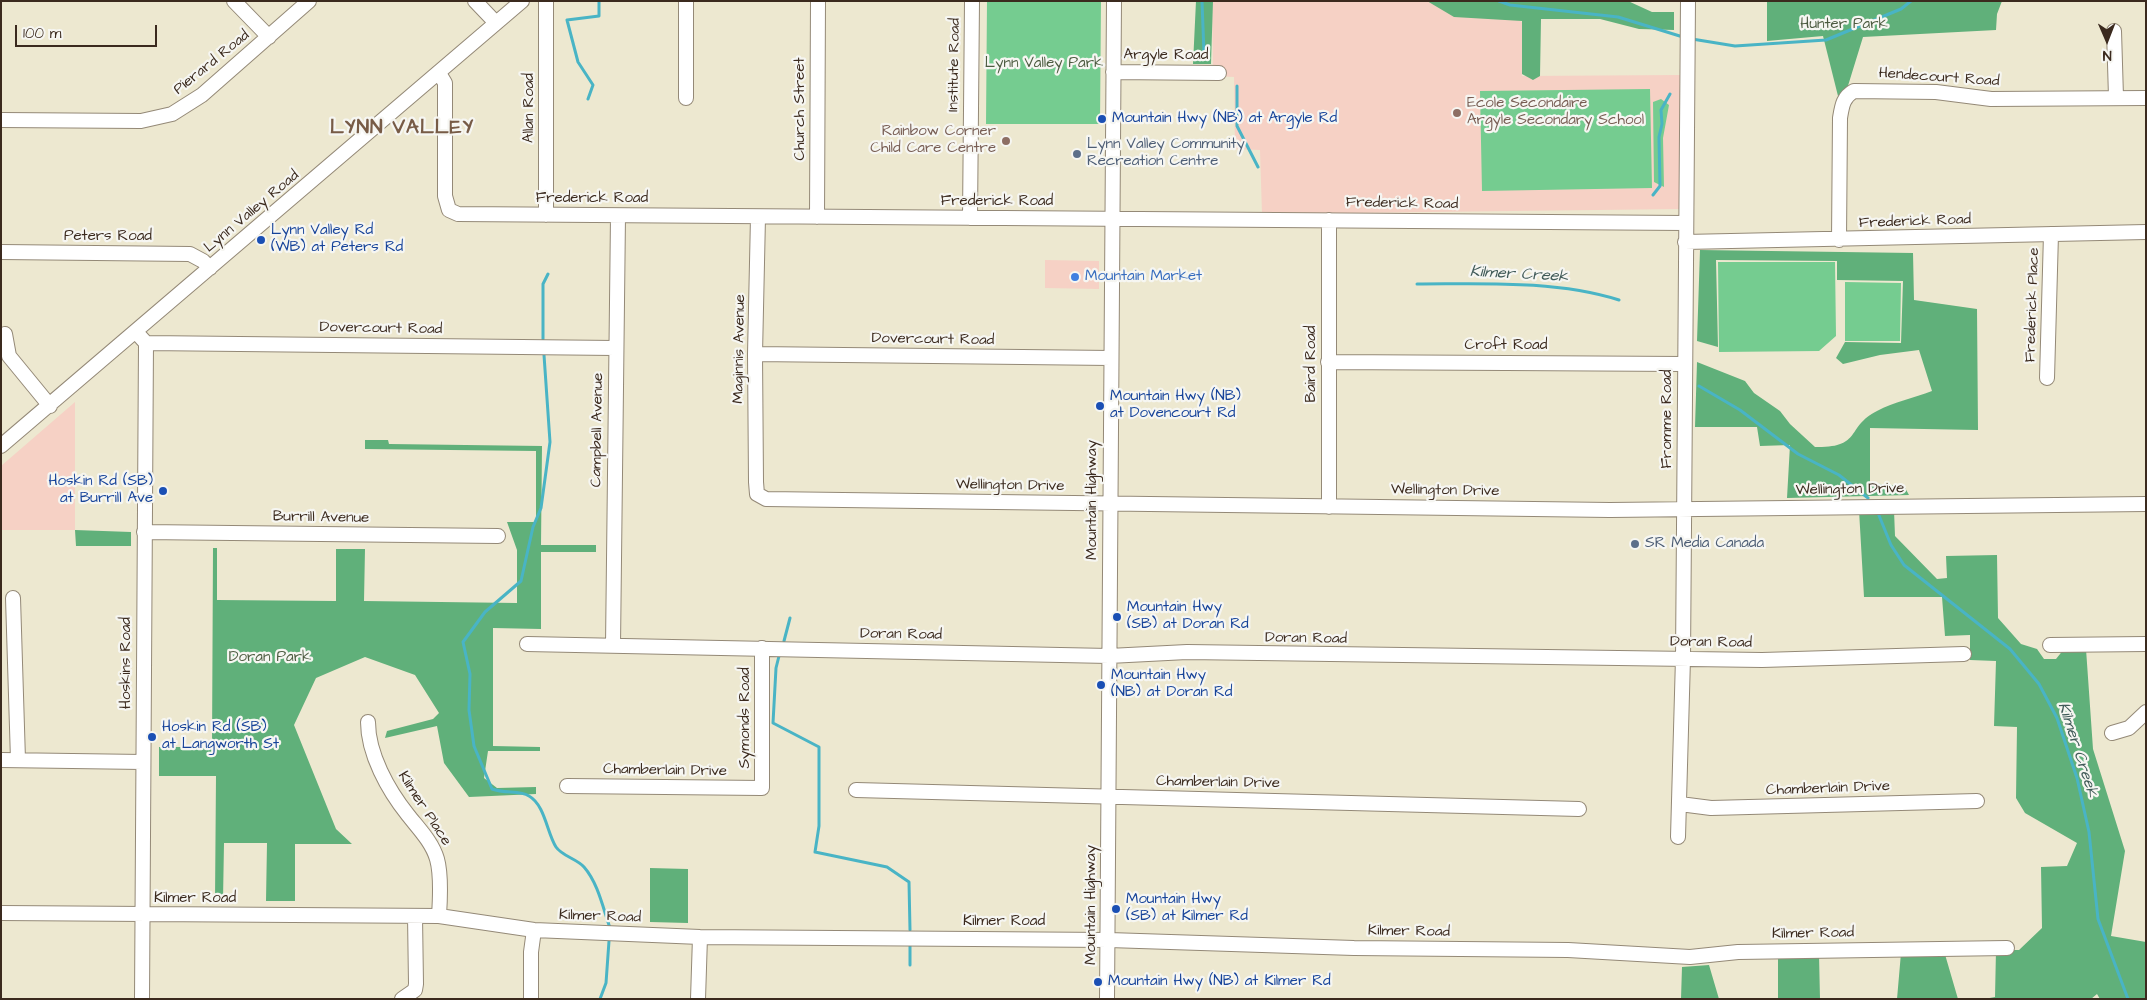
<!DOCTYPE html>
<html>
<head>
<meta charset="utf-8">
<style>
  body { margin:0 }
  #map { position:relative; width:2147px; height:1000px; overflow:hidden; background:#ede8d0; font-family:"Architects Daughter",sans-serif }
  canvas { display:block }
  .frame { position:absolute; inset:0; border:2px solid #3b2a1e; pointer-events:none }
  .north { position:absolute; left:2082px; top:15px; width:50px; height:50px; -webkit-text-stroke:4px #f6f6f2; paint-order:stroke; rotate:179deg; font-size:14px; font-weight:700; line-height:20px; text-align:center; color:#3b2a1e }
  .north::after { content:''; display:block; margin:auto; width:18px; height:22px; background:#3b2a1e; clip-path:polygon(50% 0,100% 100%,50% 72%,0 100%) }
  .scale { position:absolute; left:15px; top:25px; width:142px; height:22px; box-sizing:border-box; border:2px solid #3b2a1e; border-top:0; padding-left:6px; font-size:15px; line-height:18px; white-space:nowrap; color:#3b2a1e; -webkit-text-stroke:4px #f6f6f2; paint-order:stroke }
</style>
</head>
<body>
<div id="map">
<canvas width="2147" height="1000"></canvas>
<div class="frame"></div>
<div class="north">N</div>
<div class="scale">100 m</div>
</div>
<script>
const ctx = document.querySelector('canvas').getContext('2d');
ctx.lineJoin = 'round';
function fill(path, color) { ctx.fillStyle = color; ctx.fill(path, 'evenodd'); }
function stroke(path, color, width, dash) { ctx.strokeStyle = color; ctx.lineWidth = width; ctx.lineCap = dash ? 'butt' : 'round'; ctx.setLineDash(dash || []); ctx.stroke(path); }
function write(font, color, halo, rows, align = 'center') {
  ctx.font = font + ' "Architects Daughter",sans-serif'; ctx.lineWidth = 4.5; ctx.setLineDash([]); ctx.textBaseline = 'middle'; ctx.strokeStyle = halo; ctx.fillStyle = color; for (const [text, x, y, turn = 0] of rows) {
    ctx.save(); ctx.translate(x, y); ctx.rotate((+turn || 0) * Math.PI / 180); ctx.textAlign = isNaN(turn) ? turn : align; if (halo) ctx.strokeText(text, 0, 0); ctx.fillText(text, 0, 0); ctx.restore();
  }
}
fill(new Path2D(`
  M1212,1H1480L1522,22V76L1680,75L1681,209L1262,214L1260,150L1235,149L1234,77L1213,76Z
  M1045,260L1099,261V289L1045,288Z
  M75,402V530H1V466Z`), '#f6d1c5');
fill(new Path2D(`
  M987,1H1101L1100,124H986Z
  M1650,89L1652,188L1482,191L1480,91Z
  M1661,99L1669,105L1663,138L1664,187L1654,182L1653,102Z
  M1718,262H1835L1836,336L1819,351L1719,352Z
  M1845,282L1901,283L1900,341H1845Z`), '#75cc90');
fill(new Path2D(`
  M1196,1H1213L1211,64H1193Z
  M1427,1H1628L1652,12H1674V30L1639,29L1600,19H1541L1540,76L1533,80L1522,74V21L1454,17Z
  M1767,1H2002L1997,14L1996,30L1863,37L1847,89L1838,96L1823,36L1767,41Z
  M1700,250L1913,253L1914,300L1977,309L1978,430L1870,428V483L1904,486L1909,495L1787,498L1790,445L1760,446L1757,427H1695L1697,362L1745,381L1754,393L1780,411L1790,424L1815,447C1863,448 1845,427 1877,411C1894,402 1914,398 1932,391L1919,350L1880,355L1843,364L1836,358L1845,342L1901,343L1903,281L1837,280V261L1716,260L1718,347L1697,341Z
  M365,440H388L389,444L542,446L541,545H596V552H541V629L493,628V746L540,747V751H488L484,778L497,788L536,787V794L469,797L444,763L437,726L385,738L387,731L433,719L439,713L415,675L365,657L316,678L294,725L336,829L352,844H295V901H266L267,843H224L223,900H215L216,776H159V747H212L213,548H217V600L336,601V549H365L364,601L517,603V550L507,522H536V451L365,449Z
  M1859,510H1894L1895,536L1937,579L1947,578L1946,556L1997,555L1998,618L2021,644L2037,649L2044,659H2056L2064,649H2086L2093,749L2125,851L2111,936L2146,942V999H2100L2097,994L2091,999H1984L1995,997L1996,950H2019L2042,928L2041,867L2067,866L2077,843L2025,813L2016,798L2017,727L1994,726L1996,661L1970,660V635L1945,636L1942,597H1864Z
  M75,530L131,532V546H76Z
  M650,868L688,869V923L650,922Z
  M1944,951L1958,999H1897L1901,953Z
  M1819,954L1820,999H1778V955Z
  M1709,965L1719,999H1681L1682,967Z`), '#60b07a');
stroke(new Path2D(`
  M1202,1L1204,54
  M1499,1L1510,5L1618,17L1683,37
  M1692,39L1735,46L1826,40L1901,9L1911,1
  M1237,86V126L1258,167
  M588,99L593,85L578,62L567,20L599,16V1
  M1653,195L1660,186L1659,137L1662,124L1661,110L1670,94
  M1417,284C1483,284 1555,280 1619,300
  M543,339V284L548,274
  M544,355L550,442L541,508L533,527L521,581L485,612L463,642L470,674L469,710L474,746L492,789C505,794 520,790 529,796C545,805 547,833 556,847C562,856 577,859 584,867C598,883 603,908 610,928
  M1699,386L1740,410L1798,454L1839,475L1868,498
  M1878,513L1891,545L1904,565L2010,649L2039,684L2057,718L2077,778L2089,832L2098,919L2128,999
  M784,641L790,618
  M779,656L776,668L773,723L819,747V826L815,852L887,867L909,882L910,930
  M910,946V965
  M600,999L606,983L609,941`), '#49b4c5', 3);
const minor = new Path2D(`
  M234,1L269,37
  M475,1L496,23
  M546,1V215
  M2114,31L2116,97
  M1113,72L1219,73
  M439,73L445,83V196L449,210L458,214L1685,223
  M686,98V1
  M1,120L141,121L172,114L202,95L309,1
  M758,217L755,354L756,482L757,494L766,499L1610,510L2146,504
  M817,217L818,1
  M970,218L972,1
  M1839,240L1840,118C1842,106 1843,97 1854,91L1936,92L1991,99L2146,98
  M1685,242L2146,232
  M1,252L190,254L203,261L210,268
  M136,332L146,343L142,999
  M5,334L9,356L50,406
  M146,343L615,348
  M755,354L1111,358
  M1328,362L1684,364
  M2047,378L2051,234
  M1,446L522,1
  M1329,507V220
  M144,532L498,536
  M13,598L18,760
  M527,644L1109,656L1187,652L1762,660L1964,654
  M613,645L618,216
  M2050,645L2146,644
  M368,722C368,754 388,790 408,815C419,829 432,842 437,859C441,873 440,901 439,916
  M2112,733L2129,728L2146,712
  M1,760L143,762
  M567,786L762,788V648
  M856,790L1579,809
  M1680,804L1711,808L1977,801
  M1678,837L1683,658L1688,1
  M1,913L439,916L534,930L700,937L1109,940L1354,948L1568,950L1690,957L1738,952L2007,948
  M402,999L415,990L416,984L415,916
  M531,999V952L534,930
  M698,999L700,937
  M1107,999L1114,1`);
stroke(minor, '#948977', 16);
stroke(minor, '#fff', 14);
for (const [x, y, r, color] of [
  [1457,113,5,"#8d6e63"],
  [1102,119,5,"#1a4fb4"],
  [1006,141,5,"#8d6e63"],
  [1077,154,5,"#5c6f8a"],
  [261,240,5,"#1a4fb4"],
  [1075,277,5,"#3f7fe0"],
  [1100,406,5,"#1a4fb4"],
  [163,491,5,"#1a4fb4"],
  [1635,544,5,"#5c6f8a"],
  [1117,617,5,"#1a4fb4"],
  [1101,685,5,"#1a4fb4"],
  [152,737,5,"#1a4fb4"],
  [1116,909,5,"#1a4fb4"],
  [1098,982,5,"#1a4fb4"]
]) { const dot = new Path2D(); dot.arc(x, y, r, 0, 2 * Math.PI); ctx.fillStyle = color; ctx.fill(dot); stroke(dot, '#f6f6f2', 2); }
write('15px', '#4c5b40', '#f6f6f2', [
  ["Hunter Park",1844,25],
  ["Lynn Valley Park",1044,64],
  ["Doran Park",270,658]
]);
write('15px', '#3b2a1e', '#f6f6f2', [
  ["Argyle Road",1166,56],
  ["Pierard Road",212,63,-39],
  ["Institute Road",955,65,-89],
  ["Hendecourt Road",1939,78,4],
  ["Allan Road",530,108,-90],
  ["Church Street",801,109,-90],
  ["Frederick Road",592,199],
  ["Frederick Road",997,202],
  ["Frederick Road",1402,204,1],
  ["Lynn Valley Road",252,212,-40],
  ["Frederick Road",1915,222,-2],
  ["Peters Road",108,237],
  ["Frederick Place",2033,305,-88],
  ["Dovercourt Road",381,329,1],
  ["Dovercourt Road",933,340,1],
  ["Croft Road",1506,346],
  ["Maginnis Avenue",740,349,-89],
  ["Baird Road",1312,364,-90],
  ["Fromme Road",1668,419,-90],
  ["Campbell Avenue",598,430,-89],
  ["Wellington Drive",1010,486,1],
  ["Wellington Drive",1850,490,-1],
  ["Wellington Drive",1445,491,1],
  ["Mountain Highway",1093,500,-90],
  ["Burrill Avenue",321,518,1],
  ["Doran Road",901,635,1],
  ["Doran Road",1306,639,1],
  ["Doran Road",1711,643,1],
  ["Hoskins Road",127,663,-90],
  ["Symonds Road",746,718,-90],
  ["Chamberlain Drive",665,771,1],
  ["Chamberlain Drive",1218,783,1],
  ["Chamberlain Drive",1828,789,-2],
  ["Kilmer Place",424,809,57],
  ["Kilmer Road",195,899],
  ["Mountain Highway",1092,905,-90],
  ["Kilmer Road",600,917,2],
  ["Kilmer Road",1004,922],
  ["Kilmer Road",1409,932,1],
  ["Kilmer Road",1813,934,-1]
]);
write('15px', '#785e54', '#f6f6f2', [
  ["Ecole Secondaire",1467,104],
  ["Argyle Secondary School",1467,121],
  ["Rainbow Corner",996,132,"right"],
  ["Child Care Centre",996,149,"right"]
], 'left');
write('15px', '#164399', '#f6f6f2', [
  ["Mountain Hwy (NB) at Argyle Rd",1112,119],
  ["Lynn Valley Rd",271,231],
  ["(WB) at Peters Rd",271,248],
  ["Mountain Hwy (NB)",1110,397],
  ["at Dovencourt Rd",1110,414],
  ["Hoskin Rd (SB)",153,482,"right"],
  ["at Burrill Ave",153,499,"right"],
  ["Mountain Hwy",1127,608],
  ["(SB) at Doran Rd",1127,625],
  ["Mountain Hwy",1111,676],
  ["(NB) at Doran Rd",1111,693],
  ["Hoskin Rd (SB)",162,728],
  ["at Langworth St",162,745],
  ["Mountain Hwy",1126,900],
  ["(SB) at Kilmer Rd",1126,917],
  ["Mountain Hwy (NB) at Kilmer Rd",1108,982]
], 'left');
write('15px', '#4e5e75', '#f6f6f2', [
  ["Lynn Valley Community",1087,145],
  ["Recreation Centre",1087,162],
  ["SR Media Canada",1645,544]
], 'left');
write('15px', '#366cbe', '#f6f6f2', [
  ["Mountain Market",1085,277]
], 'left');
write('italic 16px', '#405a58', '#f6f6f2', [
  ["Kilmer Creek",1519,275,3],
  ["Kilmer Creek",2077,750,72]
]);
ctx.letterSpacing = '1px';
write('bold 20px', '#775b46', '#f6f6f2', [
  ["LYNN VALLEY",402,129]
]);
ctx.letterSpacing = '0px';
</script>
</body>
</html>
